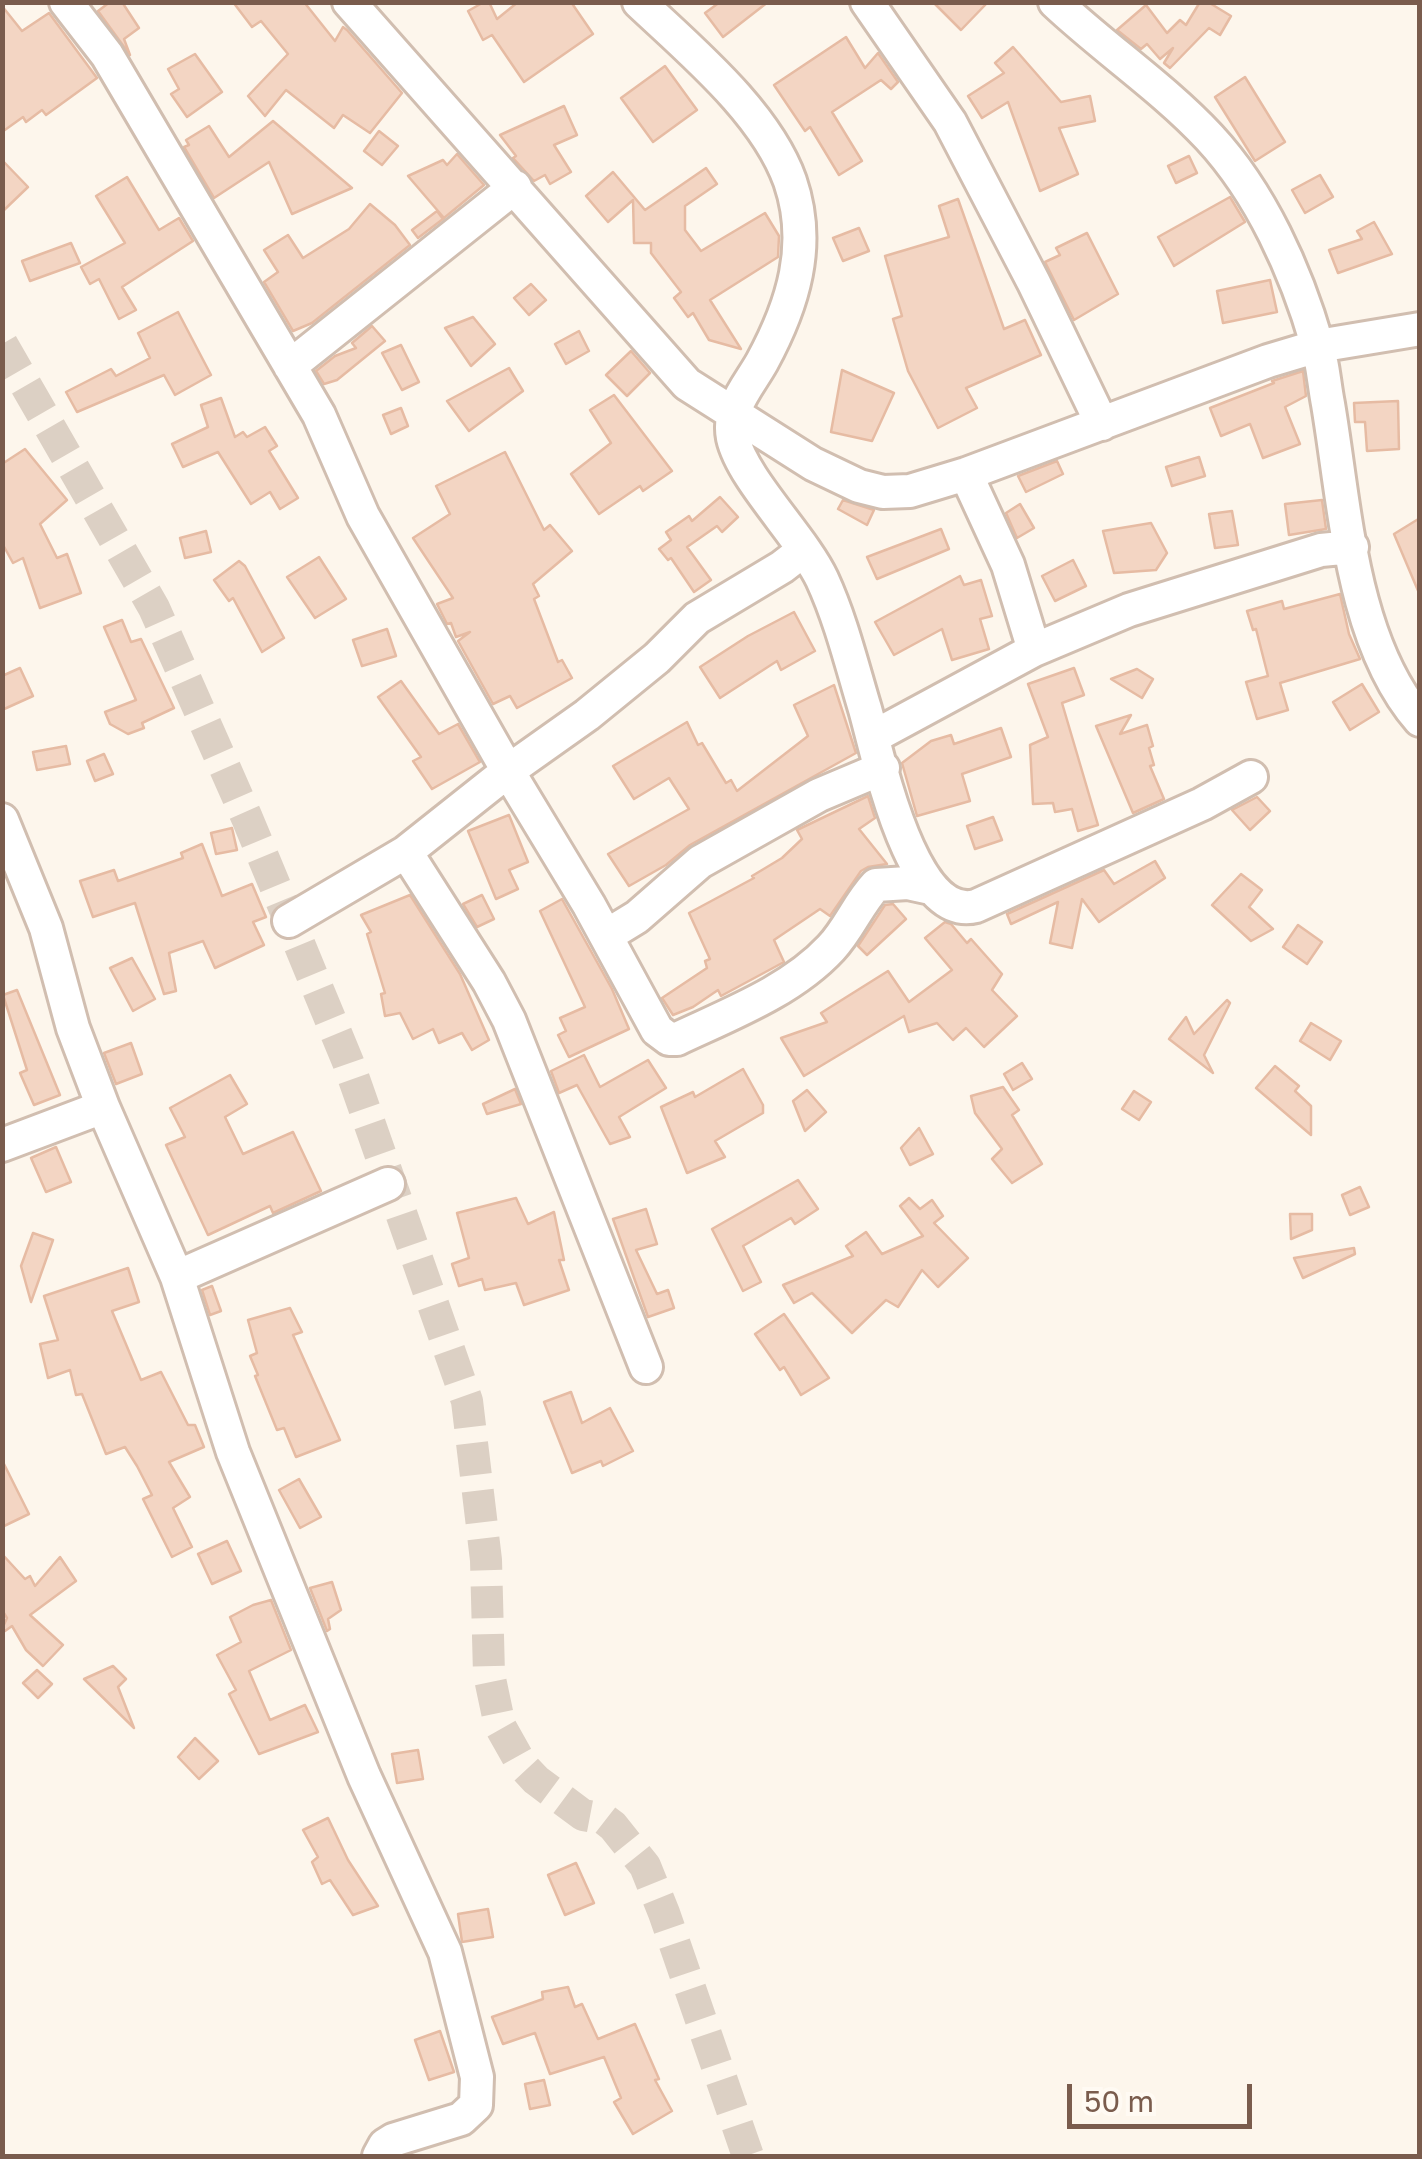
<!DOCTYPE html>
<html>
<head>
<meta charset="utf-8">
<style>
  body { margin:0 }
  #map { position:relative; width:1422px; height:2159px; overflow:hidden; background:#fdf6ec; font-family:"Golos Text",sans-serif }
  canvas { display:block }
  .frame { position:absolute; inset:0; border:5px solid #7a5c4d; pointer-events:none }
  .scale { position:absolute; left:1067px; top:2084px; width:185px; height:45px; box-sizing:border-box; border:5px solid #7a5c4d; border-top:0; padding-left:12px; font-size:30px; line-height:35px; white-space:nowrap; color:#7a5c4d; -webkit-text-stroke:8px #fffaf3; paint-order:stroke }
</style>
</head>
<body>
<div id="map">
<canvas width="1422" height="2159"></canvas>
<div class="frame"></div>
<div class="scale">50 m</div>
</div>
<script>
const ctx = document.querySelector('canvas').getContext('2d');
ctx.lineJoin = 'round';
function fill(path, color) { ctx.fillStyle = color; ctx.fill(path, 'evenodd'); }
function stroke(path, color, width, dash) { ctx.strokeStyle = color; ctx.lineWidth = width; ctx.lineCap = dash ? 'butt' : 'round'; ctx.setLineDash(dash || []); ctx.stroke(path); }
const building = new Path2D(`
  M110,2H122L139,28L124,39L130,55L98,11Z
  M233,2H304L335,41L343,27L347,30L402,93L370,133L343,115L334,128L286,90L265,116L248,96L288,54L261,21L252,27Z
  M484,2H489L497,19L518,2H571L593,34L524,82L492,35L483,40L468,11Z
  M720,2H768L723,37L705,13Z
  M933,2H988L961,30Z
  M1200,2H1208L1231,16L1220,35L1209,28L1170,68L1164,63L1173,48L1160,59L1147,44L1141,49L1117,30L1146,5L1167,33L1180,20L1186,25Z
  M2,6L22,31L49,13L97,78L46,115L42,110L26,122L23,117L2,132Z
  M846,37L865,68L878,53L898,82L891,89L881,80L832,112L862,161L839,175L810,127L805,131L774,85Z
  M1013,47L1061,102L1090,96L1095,121L1059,128L1078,174L1040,191L1008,102L982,118L968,96L1004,73L995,63Z
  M195,54L222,92L187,117L171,94L179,89L168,69Z
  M665,66L697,110L653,142L621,98Z
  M1245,77L1285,142L1255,161L1215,97Z
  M564,106L577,135L554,145L571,172L550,184L545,175L534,181L513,158L516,156L500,135Z
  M273,121L352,188L292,214L269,162L214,198L184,147L189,145L186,140L209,126L229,157Z
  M379,131L398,146L382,165L364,151Z
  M457,154L484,185L444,218L408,176L443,160L447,165Z
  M1189,156L1197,173L1176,183L1168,166Z
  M2,160L28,187L2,212Z
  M706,168L717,184L685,206V230L701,251L765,213L779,236L778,257L710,300L741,349L709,340L693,313L688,317L674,298L681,292L651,253V243H634L633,200L608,222L586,196L613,172L645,210Z
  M1320,175L1333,197L1305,213L1292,190Z
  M127,177L159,230L179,218L193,241L122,287L136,310L119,319L99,279L90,284L81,267L125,243L96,196Z
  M1230,197L1245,222L1174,266L1158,237Z
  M958,199L1004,329L1025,320L1041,355L966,388L977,408L938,428L908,371L893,319L902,316L885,256L949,237L939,206Z
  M370,204L395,225L410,245L312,323L293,331L264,282L278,272L264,250L288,235L303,258L349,229Z
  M437,211L443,219L418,238L412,230Z
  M1374,222L1392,254L1338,273L1329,250L1362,239L1357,231Z
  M859,228L869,251L843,261L833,238Z
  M1087,233L1118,294L1074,320L1045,262L1060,255L1056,248Z
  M71,243L80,263L30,281L22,261Z
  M1270,280L1277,312L1223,323L1217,291Z
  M531,284L546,300L529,315L514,298Z
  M178,312L211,375L175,395L164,375L77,412L66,392L111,369L116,376L150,358L138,333Z
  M473,317L495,344L471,366L445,328Z
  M372,326L385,341L337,380L324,384L316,371L335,356L356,348L352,343Z
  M579,331L589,351L566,364L555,344Z
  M401,345L419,382L402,390L382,353Z
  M631,351L650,373L627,396L606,375Z
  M509,368L523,391L469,431L447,401Z
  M842,370L894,393L872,441L831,432Z
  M1303,371L1306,396L1285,407L1300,444L1263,458L1250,424L1221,436L1210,408L1274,383L1272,381Z
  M614,395L672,471L643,491L640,486L599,514L571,474L611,443L590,410Z
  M221,398L235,437L243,432L247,437L265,427L277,446L269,451L298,498L280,509L270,492L251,504L218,452L183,467L172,444L208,427L201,405Z
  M1398,401L1399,449L1367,451L1365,422H1355L1354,403Z
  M401,408L408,426L391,434L383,415Z
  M25,449L67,500L40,524L57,558L67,554L81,593L40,608L23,558L13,563L2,543V464Z
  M505,452L544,530L550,525L572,551L533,584L539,596L534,599L558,662L562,660L572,678L517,708L510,696L493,704L458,641L470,632L456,637L451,623L447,624L437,604L453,598L413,538L450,514L436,486Z
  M1199,457L1205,476L1172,486L1166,467Z
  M1057,461L1063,474L1026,492L1018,476Z
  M720,497L738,517L722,532L717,526L687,547L711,580L694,592L671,558L668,560L659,549L671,540L666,532L689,516L692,521Z
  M843,500L874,510L867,525L838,509Z
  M1322,500L1326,529L1289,535L1285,504Z
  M1020,504L1034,528L1017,538L1006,513Z
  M1232,511L1238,545L1215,548L1209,514Z
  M1420,518V593H1419L1394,534Z
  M1151,523L1167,553L1156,570L1114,573L1103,531Z
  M941,529L949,549L877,579L867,557Z
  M206,531L211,552L185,558L180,538Z
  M319,557L346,599L315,618L287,577Z
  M1073,560L1086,586L1055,601L1042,576Z
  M239,561L245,566L284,638L262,652L233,598L229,601L214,580Z
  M960,576L964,585L981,580L992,616L980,619L989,649L952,660L942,629L894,655L875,622Z
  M1340,594L1349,634L1360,659L1280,683L1288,710L1257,719L1246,682L1268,676L1256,629L1253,630L1247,611L1282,601L1284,609Z
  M794,612L815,651L781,670L777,661L720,698L700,667L748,636Z
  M122,620L131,642L141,639L174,708L142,723L144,728L128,734L110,724L105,712L136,700L104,627Z
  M387,629L396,656L362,666L353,640Z
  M20,668L33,696L2,710V676Z
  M1074,668L1084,695L1062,703L1098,825L1078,831L1072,809L1055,812L1053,803L1033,804L1030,745L1048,737L1028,684Z
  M1137,669L1153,679L1142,698L1111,679Z
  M401,681L439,734L458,724L480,762L432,789L413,761L421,757L378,697Z
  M1362,684L1379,712L1350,730L1333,702Z
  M834,685L856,753L690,845L666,865L629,886L608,854L689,809L669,778L634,799L613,766L687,722L698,745L702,743L726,783L731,780L737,791L808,736L794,705Z
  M1131,715L1120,734L1147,725L1153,746L1149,748L1154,765L1150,766L1164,799L1133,813L1096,726Z
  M1001,728L1011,757L962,774L970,801L917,816L902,763L931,741L951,735L954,744Z
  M66,746L70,764L37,770L33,752Z
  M104,754L113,774L95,781L87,761Z
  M868,796L875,818L859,829L887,864L868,867L861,871L830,916L820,909L774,940L784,962L721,996L718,990L693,1007L673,1015L662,998L707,968L705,961L710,959L689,913L754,878L752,876L782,858L802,839L797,830Z
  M1257,797L1270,811L1250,830L1232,810Z
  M509,815L528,862L509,870L518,889L496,899L468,831Z
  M993,817L1002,840L975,849L967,826Z
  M232,828L237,850L216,854L211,833Z
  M202,844L222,896L252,884L266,917L253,922L264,945L215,968L203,941L169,953L176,991L164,994L135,903L93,917L80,881L114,870L118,881L183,858L181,853Z
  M1155,861L1165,878L1099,922L1082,899L1072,948L1050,943L1058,902L1011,924L1007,914L1104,870L1114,884Z
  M1241,874L1262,890L1249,907L1273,929L1251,941L1212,905Z
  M410,895L460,974L489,1040L472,1050L462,1033L439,1043L433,1029L413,1039L400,1013L385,1016L381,994L385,993L367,934L371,932L361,915Z
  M482,895L494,919L477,927L463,904Z
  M562,899L612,989L629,1029L569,1057L558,1035L566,1031L560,1018L585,1007L540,911Z
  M893,904L906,919L867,955L858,946L885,905Z
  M945,922L951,924L967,943L971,939L1002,974L992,990L1017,1016L984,1047L966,1028L953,1040L937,1023L909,1032L904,1016L804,1076L781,1038L827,1022L821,1013L888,971L909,1002L952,970L925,938Z
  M1298,925L1322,942L1307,964L1283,947Z
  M132,958L155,999L133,1011L110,968Z
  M17,990L60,1095L34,1105L20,1073L27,1070L3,995Z
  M1227,1000L1230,1003L1204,1055L1213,1073L1169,1039L1186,1017L1194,1034Z
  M1311,1023L1341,1041L1330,1060L1300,1041Z
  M131,1043L142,1074L116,1084L104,1053Z
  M584,1055L600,1087L648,1060L666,1088L619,1117L630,1137L610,1144L577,1085L559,1093L551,1071Z
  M1022,1063L1032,1079L1013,1090L1004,1074Z
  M1275,1066L1299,1086L1295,1091L1311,1106V1135L1256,1088Z
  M743,1069L763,1105V1113L715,1141L725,1157L687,1173L661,1107L693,1092L695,1097Z
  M230,1075L247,1104L225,1117L243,1154L293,1132L321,1191L273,1213L270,1206L208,1235L166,1145L185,1137L170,1108Z
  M1003,1087L1019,1110L1012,1115L1042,1164L1012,1183L992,1159L1002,1149L975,1113L971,1096Z
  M515,1089L521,1104L487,1114L483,1104Z
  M807,1090L826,1112L805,1131L793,1101Z
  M1134,1091L1151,1102L1139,1120L1122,1109Z
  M919,1128L933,1154L910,1165L901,1148Z
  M56,1147L71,1182L46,1192L31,1158Z
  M798,1180L818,1209L795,1224L791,1218L743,1246L761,1282L743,1291L712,1229Z
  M1360,1187L1369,1207L1350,1215L1342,1195Z
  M516,1198L528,1224L554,1212L564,1260H559L569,1290L524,1305L516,1283L485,1290L482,1279L459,1286L452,1264L469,1258L457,1213Z
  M909,1198L920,1209L932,1200L943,1216L934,1223L968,1258L938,1287L922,1270L898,1307L886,1300L852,1333L812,1293L794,1303L783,1285L853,1256L846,1246L866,1232L882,1254L923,1236L900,1206Z
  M646,1209L657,1244L636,1250L657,1294L668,1290L674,1308L648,1317L613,1219Z
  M1290,1214H1312V1230L1291,1239Z
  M33,1233L53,1240L31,1302L21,1266Z
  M1354,1248L1355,1254L1303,1278L1294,1258Z
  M128,1268L139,1302L112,1311L141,1380L161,1372L188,1425H195L204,1447L169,1462L190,1497L173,1508L192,1547L172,1557L143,1499L152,1495L137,1466L125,1447L106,1454L82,1394L76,1395L70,1370L48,1378L40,1344L58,1340L44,1296Z
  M212,1286L221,1311L210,1315L202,1290Z
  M290,1308L302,1332L293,1335L340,1440L296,1457L284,1428L277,1430L255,1376L258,1375L250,1356L257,1353L248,1320Z
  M784,1314L829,1378L801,1395L784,1367L780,1370L755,1334Z
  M571,1392L582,1423L610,1408L633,1451L603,1466L601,1461L572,1473L544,1402Z
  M2,1460L29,1514L2,1527Z
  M299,1479L321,1517L300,1528L279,1490Z
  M227,1541L241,1571L212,1584L198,1554Z
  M2,1554L25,1579L30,1576L35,1586L60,1557L76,1581L30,1615L63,1645L43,1666L26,1650L12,1626L5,1631L2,1629L7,1618L2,1610Z
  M332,1582L341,1610L328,1619L330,1629L327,1631L310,1588Z
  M271,1600L291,1650L249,1671L270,1720L305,1705L318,1732L259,1754L229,1694L236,1690L217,1655L241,1642L230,1617L253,1605Z
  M113,1666L126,1679L118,1687L134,1728L84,1679Z
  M37,1670L52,1684L38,1698L23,1683Z
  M195,1738L218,1761L199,1779L178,1757Z
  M418,1750L423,1779L397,1783L392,1754Z
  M328,1818L348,1860L378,1906L353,1915L330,1880L322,1884L312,1862L318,1857L303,1830Z
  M576,1863L594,1903L565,1915L548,1875Z
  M488,1909L493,1937L462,1942L458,1914Z
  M568,1987L575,2007L582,2004L598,2039L635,2024L659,2079L655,2080L672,2111L633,2134L614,2102L621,2098L604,2057L550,2074L535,2033L503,2044L492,2017L543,1999L542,1992Z
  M440,2031L454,2072L429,2080L415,2040Z
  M544,2080L550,2105L530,2109L525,2084Z`);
fill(building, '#f3d5c3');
stroke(building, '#e6bba3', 2.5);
stroke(new Path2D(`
  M2,344L154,608L247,818L348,1062L467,1401L486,1560L489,1674L500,1726L522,1765L536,1780L583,1815L604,1819L613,1826L645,1866L664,1913L748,2156`), '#dcd0c4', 32, [32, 16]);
const minor = new Path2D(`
  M66,2L107,55L319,415L363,516L508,771L406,852L289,921
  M349,2L687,384L813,464L859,486L883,492L910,491L966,474L1268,361L1318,346L1420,329
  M639,2C691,51 766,113 790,181C812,245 793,305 762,362C748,387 727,408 733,438C742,479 803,538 822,579C841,620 852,666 865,709C878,754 911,923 976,906L1202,804L1251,777
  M867,2L950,122L1034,283L1102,424
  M1055,2C1105,49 1162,87 1209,137C1261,193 1296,271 1317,344C1323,363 1324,384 1328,404C1345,504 1351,641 1420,720
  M290,366L515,187
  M966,474L1008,565L1034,650
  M804,550L782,567L697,618L657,658L587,715L508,771L589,905L657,1030L669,1039H677C730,1014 791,991 831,948C849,929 858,904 876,885L908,883L931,888
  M873,737L1034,650L1129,610L1321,550L1352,547
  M2,820L46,928L73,1028L103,1107L177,1277L233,1452L364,1776L445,1952L477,2077L476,2105L461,2119L393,2140L385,2145L379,2156
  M406,852L489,982L509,1020L646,1367
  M606,936L637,917L700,862L819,795L883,768
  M2,1145L103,1107
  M177,1277L388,1184`);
stroke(minor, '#d1beb0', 38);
stroke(minor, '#fff', 32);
</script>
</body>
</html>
